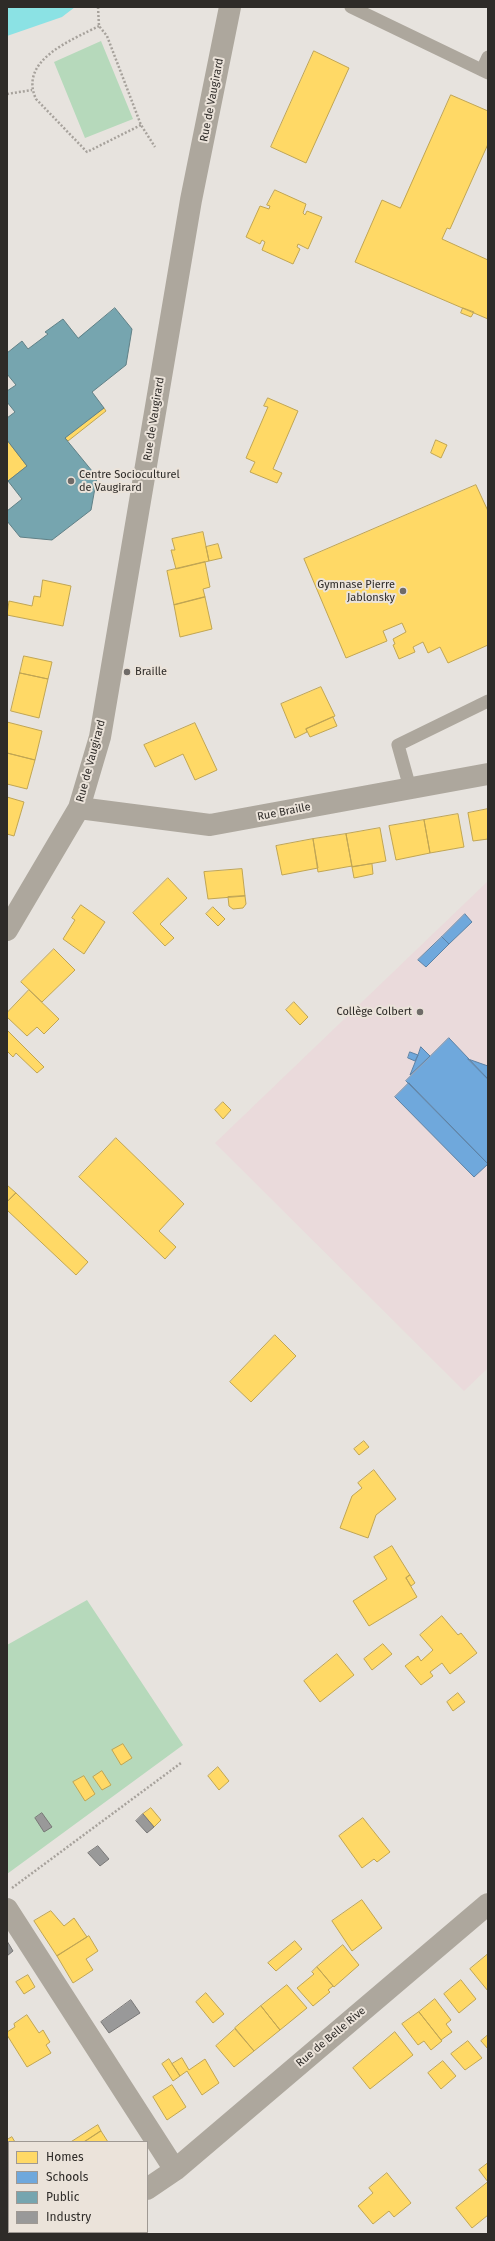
<!DOCTYPE html>
<html>
<head>
<meta charset="utf-8">
<style>
  body { margin:0 }
  #map { position:relative; width:495px; height:2241px; overflow:hidden; background:#e7e3de; font-family:"Fira Sans",sans-serif }
  canvas { display:block }
  .frame { position:absolute; inset:0; border:8px solid #2e2b28; pointer-events:none }
  .legend { position:absolute; left:8px; top:2141px; width:140px; height:92px; box-sizing:border-box; background:#ebe3da; border:1px solid #9f9993; margin:0; padding:5px 7px; list-style:none; font-size:12px; color:#2e2b28 }
  .legend li { display:flex; align-items:center; gap:8px; height:20px }
  .legend b { width:20px; border:1px solid #9f9993 }
</style>
</head>
<body>
<div id="map">
<canvas width="495" height="2241"></canvas>
<div class="frame"></div>
<ul class="legend">
<li><b style="height:11px;background:#ffd966"></b>Homes</li>
<li><b style="height:11px;background:#6fa8dc"></b>Schools</li>
<li><b style="height:11px;background:#76a5af"></b>Public</li>
<li><b style="height:11px;background:#999"></b>Industry</li>
</ul>
</div>
<script>
const ctx = document.querySelector('canvas').getContext('2d');
ctx.lineJoin = 'round';
function fill(path, color) { ctx.fillStyle = color; ctx.fill(path, 'evenodd'); }
function stroke(path, color, width, dash) { ctx.strokeStyle = color; ctx.lineWidth = width; ctx.lineCap = dash ? 'butt' : 'round'; ctx.setLineDash(dash || []); ctx.stroke(path); }
function write(font, color, halo, rows, align = 'center') {
  ctx.font = font + ' "Fira Sans",sans-serif'; ctx.lineWidth = 4; ctx.setLineDash([]); ctx.textBaseline = 'middle'; ctx.strokeStyle = halo; ctx.fillStyle = color; for (const [text, x, y, turn = 0] of rows) {
    ctx.save(); ctx.translate(x, y); ctx.rotate((+turn || 0) * Math.PI / 180); ctx.textAlign = isNaN(turn) ? turn : align; if (halo) ctx.strokeText(text, 0, 0); ctx.fillText(text, 0, 0); ctx.restore();
  }
}
fill(new Path2D(`
  M488,881V1368L464,1391L215,1143Z`), '#eadadb');
fill(new Path2D(`
  M101,41L133,119L85,138L54,62Z
  M87,1600L183,1745L7,1874V1645Z`), '#b6d9bb');
fill(new Path2D(`
  M7,7H75L62,17L7,36Z`), '#8be2e4');
const homes = new Path2D(`
  M314,51L349,68L306,163L271,147Z
  M451,95L488,111V144L450,229L447,228L442,239L488,260V319L355,262L382,200L400,208Z
  M275,190L306,204L303,213L305,215L307,211L322,217L308,249L298,244L297,247L300,249L293,264L262,250L265,242L262,240L260,244L246,237L260,206L269,209L270,206L267,205Z
  M463,308L474,312L471,317L461,313Z
  M268,398L298,411L273,469L282,473L277,483L250,472L255,462L246,458L268,407L264,406Z
  M104,408L106,411L68,441L65,438Z
  M7,440L27,466L8,481L7,480Z
  M436,440L447,445L441,458L431,453Z
  M476,485L488,511V645L448,663L440,647L428,653L423,642L413,647L415,652L399,659L393,645L395,644L393,639L406,632L402,623L383,631L387,641L346,658L304,559Z
  M203,532L209,561L176,569L171,550H175L172,539Z
  M218,544L222,558L209,561L206,547Z
  M205,562L210,587L203,589L205,597L174,605L167,571Z
  M43,580L71,586L63,626L7,615L9,601L32,606L34,596L40,597Z
  M205,597L212,629L180,637L174,605Z
  M24,656L52,662L48,679L20,673Z
  M20,673L48,679L39,718L11,711Z
  M321,687L335,716L306,729L307,732L295,738L281,704Z
  M333,717L337,726L310,737L306,729Z
  M7,722L42,731L35,760L7,753Z
  M195,723L217,770L195,780L183,754L155,767L144,745Z
  M7,753L35,760L27,789L7,784Z
  M7,797L24,802L14,836L7,834Z
  M488,809V839L473,841L468,813Z
  M458,814L464,847L430,853L424,820Z
  M424,820L430,853L396,860L389,826Z
  M380,828L386,861L352,867L346,834Z
  M346,834L352,866L318,872L313,839Z
  M313,839L318,868L282,875L276,846Z
  M372,864L373,874L354,878L352,867Z
  M242,869L245,896L208,899L204,872Z
  M168,878L187,898L160,924L174,938L165,946L133,913Z
  M245,896L246,904L243,908L233,909L229,906L228,897Z
  M81,905L105,922L84,954L63,939L75,920L72,918Z
  M213,907L225,919L218,926L206,914Z
  M54,949L75,970L42,1002L21,982Z
  M29,990L59,1019L44,1034L37,1027L27,1036L7,1017V1013Z
  M294,1002L308,1017L300,1025L286,1010Z
  M7,1030L44,1067L37,1073L16,1053L13,1057L7,1051Z
  M223,1102L231,1110L223,1119L215,1110Z
  M116,1138L184,1204L159,1231L176,1247L165,1259L79,1177Z
  M7,1185L16,1193L7,1202Z
  M16,1193L88,1262L76,1275L7,1210V1202Z
  M275,1335L296,1356L251,1402L230,1382Z
  M364,1441L369,1447L359,1455L354,1449Z
  M374,1470L396,1499L376,1515L368,1538L340,1528L352,1496L362,1488L358,1483Z
  M392,1546L410,1575L406,1578L417,1597L369,1626L353,1601L387,1579L374,1557Z
  M410,1575L415,1583L411,1586L406,1578Z
  M442,1616L458,1635L461,1633L477,1653L450,1674L442,1663L430,1672L433,1676L421,1685L405,1666L418,1656L421,1661L433,1650L420,1635Z
  M383,1644L392,1654L372,1670L364,1659Z
  M337,1654L354,1675L320,1702L304,1681Z
  M458,1693L465,1702L453,1711L447,1702Z
  M123,1744L132,1758L121,1765L112,1750Z
  M218,1767L229,1781L219,1790L208,1776Z
  M102,1771L111,1785L102,1790L93,1777Z
  M84,1776L95,1794L85,1801L73,1782Z
  M151,1808L161,1820L154,1827L143,1814Z
  M363,1818L390,1852L377,1862L374,1859L362,1868L339,1836Z
  M362,1900L382,1928L352,1951L332,1921Z
  M51,1911L64,1926L74,1918L87,1937L57,1956L34,1921Z
  M89,1936L98,1951L86,1959L93,1970L73,1983L57,1956Z
  M295,1941L302,1949L276,1971L268,1963Z
  M343,1945L359,1965L334,1987L317,1967Z
  M488,1954V1991L470,1969Z
  M317,1967L333,1986L328,1990L330,1992L313,2006L297,1988L314,1974L312,1972Z
  M28,1975L35,1987L24,1994L16,1982Z
  M461,1980L476,1999L459,2013L444,1994Z
  M287,1985L307,2008L280,2030L261,2006Z
  M206,1993L224,2014L213,2023L196,2002Z
  M435,1999L451,2020L446,2024L452,2032L441,2040L419,2012Z
  M261,2006L280,2030L254,2051L235,2028Z
  M419,2012L442,2041L431,2050L424,2041L418,2045L402,2024Z
  M27,2015L39,2033L43,2030L50,2042L46,2045L51,2053L27,2067L7,2035V2032L15,2027L14,2024Z
  M235,2029L254,2051L234,2067L216,2046Z
  M395,2032L413,2055L370,2089L353,2068Z
  M488,2035V2049L481,2041Z
  M468,2041L482,2058L465,2070L451,2054Z
  M182,2058L189,2070L205,2059L219,2083L202,2095L187,2071L180,2076L172,2064Z
  M169,2059L180,2076L173,2081L162,2064Z
  M443,2061L456,2076L441,2089L428,2073Z
  M172,2085L186,2107L167,2120L153,2097Z
  M98,2125L101,2131L84,2142H71Z
  M101,2131L108,2142H84Z
  M12,2137L15,2142H9V2149L7,2140Z
  M488,2163V2182L479,2170Z
  M387,2173L411,2203L394,2217L389,2211L373,2224L358,2206L373,2193L369,2188Z
  M7,2177L9,2180V2187L7,2188Z
  M488,2182V2215L472,2228L456,2208Z
  M7,2197L9,2200V2232L7,2233Z`);
fill(homes, '#ffd966');
stroke(homes, '#c0a553', 1);
const schools = new Path2D(`
  M465,914L472,922L449,944L442,937Z
  M442,937L449,944L426,967L418,960Z
  M449,1038L488,1079V1164L406,1081Z
  M421,1047L430,1056L410,1075L418,1055Z
  M410,1052L418,1055L415,1061L408,1058Z
  M468,1059L488,1066V1079Z
  M409,1083L488,1164L474,1177L395,1097Z`);
fill(schools, '#6fa8dc');
stroke(schools, '#5c82a6', 1);
const public = new Path2D(`
  M115,308L132,329L126,365L92,392L104,408L65,438L97,477L91,510L52,540L20,537L7,521V511L22,499L8,481L27,466L7,440V418L15,412L7,402V391L16,385L7,374V353L22,341L28,349L48,334L45,332L63,319L78,338Z`);
fill(public, '#76a5af');
stroke(public, '#608086', 1);
const industry = new Path2D(`
  M42,1813L52,1827L44,1832L35,1818Z
  M143,1814L154,1827L147,1833L136,1821Z
  M98,1846L109,1859L100,1866L88,1853Z
  M7,1941L13,1951L7,1956Z
  M131,2000L140,2013L109,2033L101,2022Z`);
fill(industry, '#999');
stroke(industry, '#797877', 1);
stroke(new Path2D(`
  M98,7L99,26L107,36L141,125L155,147
  M99,26C72,40 18,60 36,99L87,152L141,125
  M7,94L32,90
  M12,1888L181,1763`), '#a7a29c', 2.5, [2, 2]);
stroke(new Path2D(`
  M351,7L488,73
  M482,70L488,57
  M410,788L398,745L488,701`), '#ada79d', 13);
stroke(new Path2D(`
  M79,808L210,825L488,774
  M7,930L79,808L100,737L191,200L230,7
  M7,1909L175,2170
  M147,2189L175,2170L488,1904
  M76,2234L79,2232`), '#ada79d', 22);
for (const [x, y, r, color] of [
  [71,481,4,"#6f6b68"],
  [403,591,4,"#6f6b68"],
  [127,672,4,"#6f6b68"],
  [420,1012,4,"#6f6b68"]
]) { const dot = new Path2D(); dot.arc(x, y, r, 0, 2 * Math.PI); ctx.fillStyle = color; ctx.fill(dot); stroke(dot, '#ebe3da', 1.5); }
write('11px', '#2e2b28', '#ebe3da', [
  ["Rue de Vaugirard",212,100,-79],
  ["Rue de Vaugirard",154,419,-81],
  ["Rue de Vaugirard",91,761,-75],
  ["Rue Braille",284,812,-11],
  ["Rue de Belle Rive",331,2037,-40]
]);
write('11px', '#2e2b28', '#ebe3da', [
  ["Centre Socioculturel",79,475],
  ["de Vaugirard",79,488],
  ["Gymnase Pierre",395,585,"right"],
  ["Jablonsky",395,598,"right"],
  ["Braille",135,672],
  ["Collège Colbert",412,1012,"right"]
], 'left');
</script>
</body>
</html>
